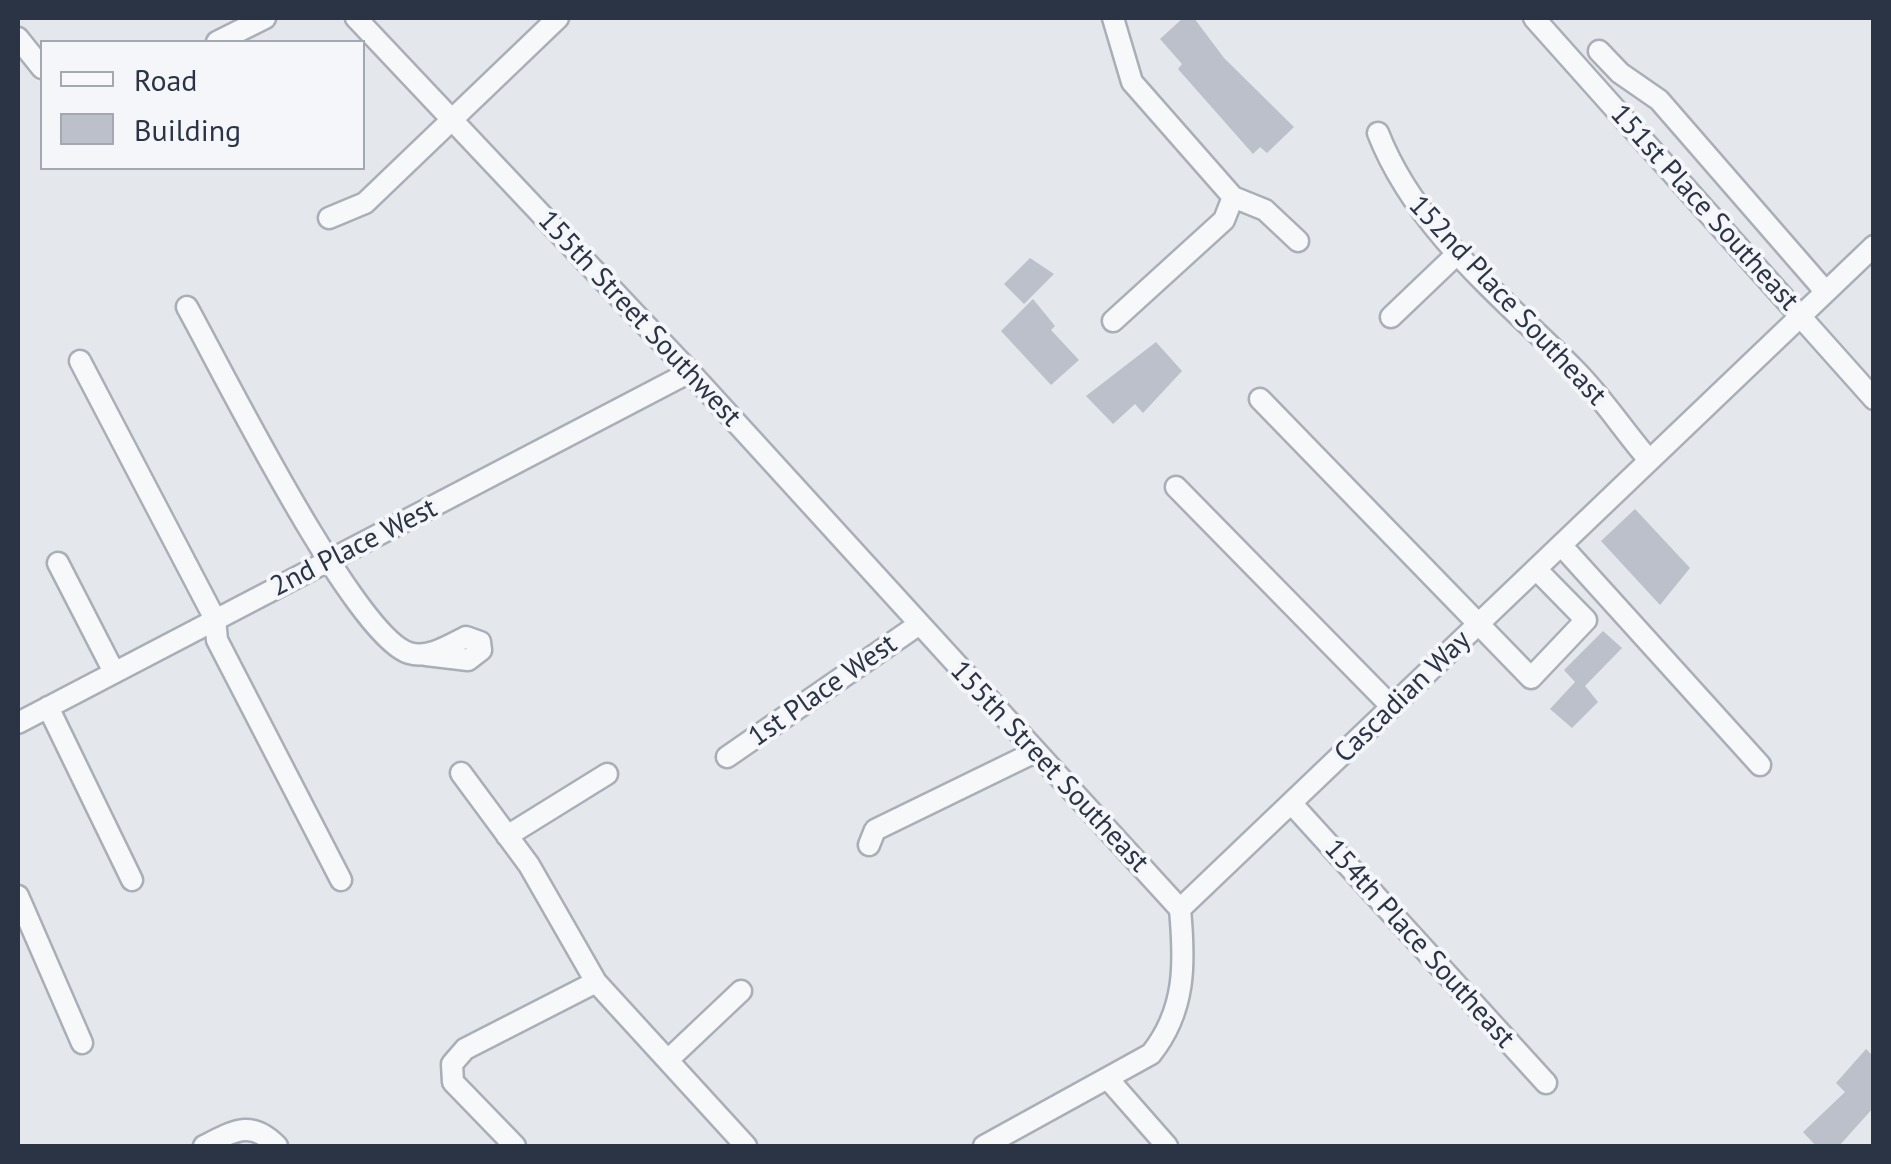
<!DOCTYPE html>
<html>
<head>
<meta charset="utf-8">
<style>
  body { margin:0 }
  #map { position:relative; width:1891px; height:1164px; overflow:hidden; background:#e4e7ec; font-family:"PT Sans",sans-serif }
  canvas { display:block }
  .frame { position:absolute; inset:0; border:20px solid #2b3445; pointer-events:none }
  .legend { position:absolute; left:40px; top:40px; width:325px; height:130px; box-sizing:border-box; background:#f4f6f9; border:2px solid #a4a8b1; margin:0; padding:12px 18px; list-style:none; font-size:30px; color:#2b3445 }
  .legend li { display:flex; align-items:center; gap:20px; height:50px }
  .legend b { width:50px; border:2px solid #a4a8b1 }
</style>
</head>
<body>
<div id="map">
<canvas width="1891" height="1164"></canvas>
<div class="frame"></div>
<ul class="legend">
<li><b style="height:12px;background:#f7f8fa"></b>Road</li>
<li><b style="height:28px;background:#bbc0ca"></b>Building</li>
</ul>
</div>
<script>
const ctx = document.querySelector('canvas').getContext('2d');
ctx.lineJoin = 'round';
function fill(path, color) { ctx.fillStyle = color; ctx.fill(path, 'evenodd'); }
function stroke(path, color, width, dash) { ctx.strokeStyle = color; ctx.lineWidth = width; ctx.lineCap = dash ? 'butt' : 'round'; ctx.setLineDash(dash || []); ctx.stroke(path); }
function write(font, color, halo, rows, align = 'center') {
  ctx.font = font + ' "PT Sans",sans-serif'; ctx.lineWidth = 8; ctx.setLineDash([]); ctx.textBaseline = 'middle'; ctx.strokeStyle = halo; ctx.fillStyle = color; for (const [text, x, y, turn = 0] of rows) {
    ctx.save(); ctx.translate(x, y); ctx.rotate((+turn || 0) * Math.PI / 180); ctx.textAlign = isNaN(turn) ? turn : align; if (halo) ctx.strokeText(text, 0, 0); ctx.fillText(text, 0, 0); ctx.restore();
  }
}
fill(new Path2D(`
  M1183,18H1194L1224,58L1294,127L1267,153L1260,147L1253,154L1178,69L1182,64L1160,39Z
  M1030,258L1054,274L1024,304L1004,284Z
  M1033,299L1055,326L1051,330L1079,360L1051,385L1001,331Z
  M1156,342L1182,371L1143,413L1135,404L1113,424L1086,396Z
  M1635,509L1690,568L1660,605L1601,541Z
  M1603,631L1622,648L1585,686L1598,702L1572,728L1550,709L1575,682L1564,670Z
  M1866,1049L1874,1057V1107L1839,1146H1816L1803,1132L1845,1092L1836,1083Z`), '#bbc0ca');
const minor = new Path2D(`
  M356,18L690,372L1180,909
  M1113,18L1132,82L1233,197L1224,220L1113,321
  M1534,18L1874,399
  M18,38L42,68
  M217,42L265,18
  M1599,51L1620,73L1659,100L1825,291
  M1378,133C1416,230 1503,298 1575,370C1602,397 1624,431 1649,460
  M1233,197L1265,210L1298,241
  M329,218L365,203L558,18
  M187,307C221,368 354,636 409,653C428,659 448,646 466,637L480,642L481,650L468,660L426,655
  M1391,317L1458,253
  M80,361L215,619L217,640L341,880
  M1260,399L1531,678L1586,620L1536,569
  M1176,487L1392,707
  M1561,545L1760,765
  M58,563L114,672
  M48,707L132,880
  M18,723L690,372
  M727,757L918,625
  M461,773L529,865L596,982L746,1146
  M1292,804L1546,1083
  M507,836L607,774
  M869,845L875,830L1035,752
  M18,896L82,1043
  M1180,909L1874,246
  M668,1060L741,991
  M1109,1080L1167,1146
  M204,1146C234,1131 251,1119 277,1146
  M515,1146L453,1082L452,1064L465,1049L596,982
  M984,1146L1151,1054C1186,1010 1185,963 1180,909`);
stroke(minor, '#a9aeb7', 25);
stroke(minor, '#f7f8fa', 20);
write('28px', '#2b3445', '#f4f6f9', [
  ["151st Place Southeast",1704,208,48],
  ["152nd Place Southeast",1507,301,47],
  ["155th Street Southwest",639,319,47],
  ["2nd Place West",354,548,-27],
  ["1st Place West",823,691,-35],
  ["Cascadian Way",1403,697,-44],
  ["155th Street Southeast",1049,767,47],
  ["154th Place Southeast",1419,944,48]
]);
</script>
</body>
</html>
